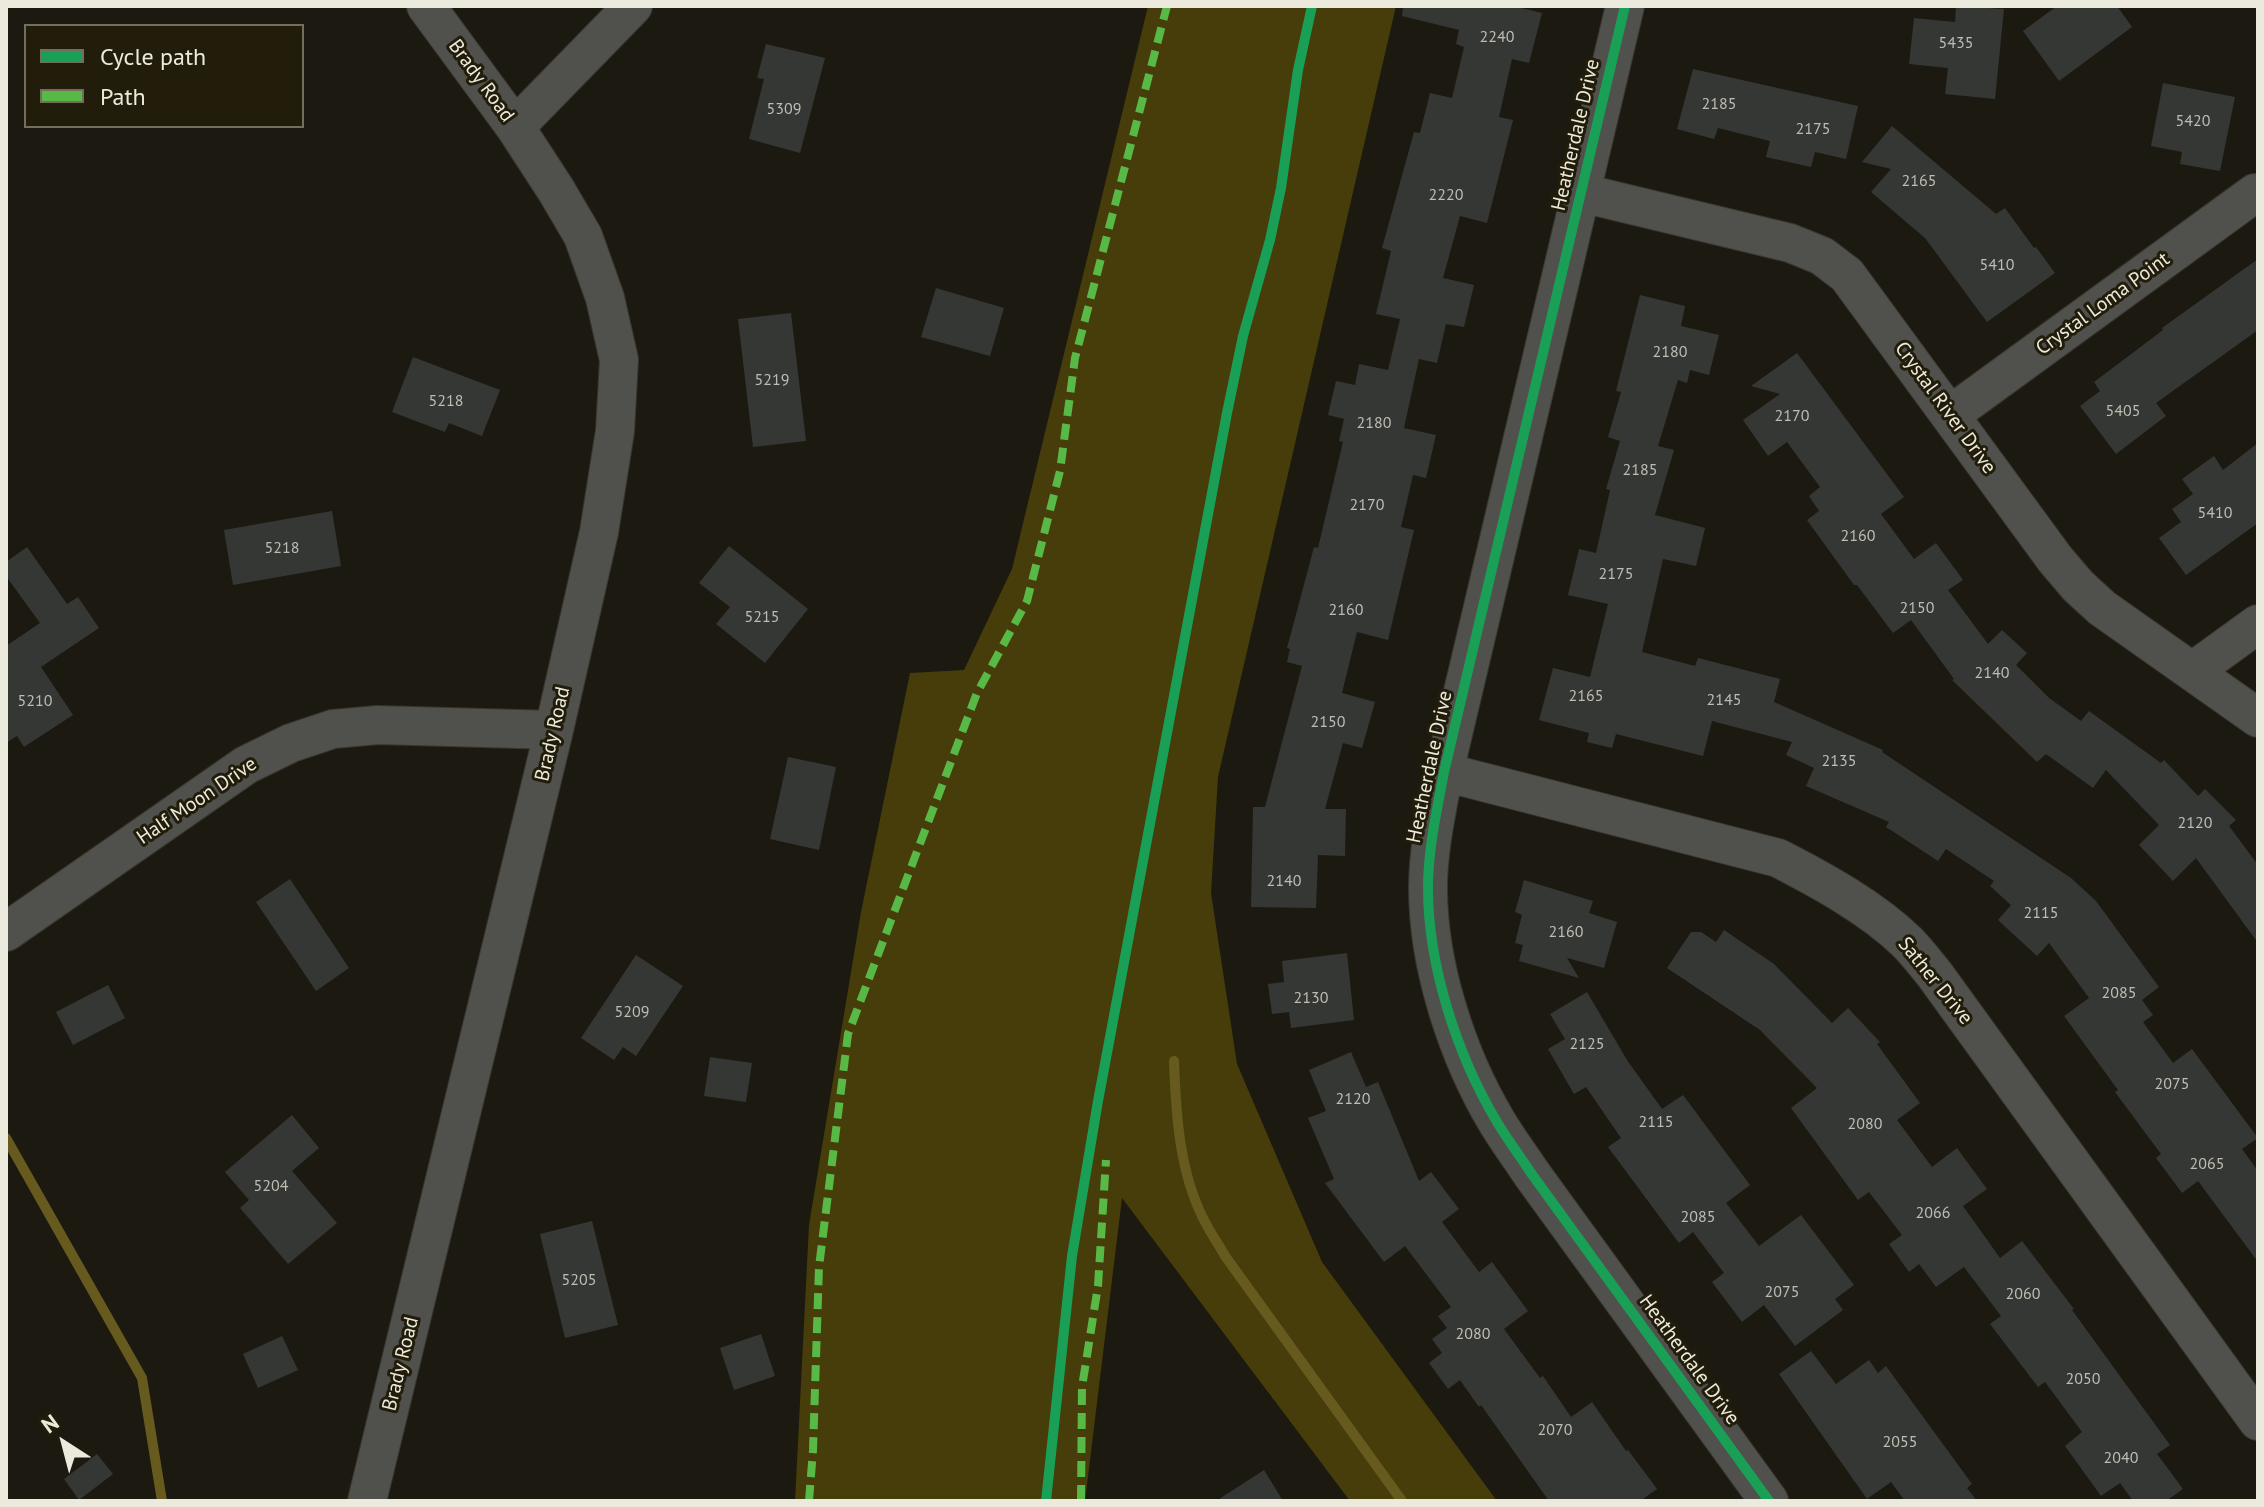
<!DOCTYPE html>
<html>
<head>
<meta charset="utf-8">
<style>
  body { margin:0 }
  #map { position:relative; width:2264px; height:1507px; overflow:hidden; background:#1c1a10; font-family:"PT Sans",sans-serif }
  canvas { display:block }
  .frame { position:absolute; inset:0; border:8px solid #eceadd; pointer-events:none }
  .legend { position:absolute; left:24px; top:24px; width:280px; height:104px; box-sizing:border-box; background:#221d0a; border:2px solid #736f5e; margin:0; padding:10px 14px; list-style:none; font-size:24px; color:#eceadd }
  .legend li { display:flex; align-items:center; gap:16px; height:40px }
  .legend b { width:40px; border:2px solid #736f5e }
  .north { position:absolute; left:24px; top:1403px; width:80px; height:80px; -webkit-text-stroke:6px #221d0a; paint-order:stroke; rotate:324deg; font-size:22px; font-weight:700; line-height:32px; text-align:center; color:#eceadd }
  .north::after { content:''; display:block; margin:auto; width:28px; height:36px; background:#eceadd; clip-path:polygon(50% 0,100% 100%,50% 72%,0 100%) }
</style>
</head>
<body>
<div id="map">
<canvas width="2264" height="1507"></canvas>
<div class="frame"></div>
<ul class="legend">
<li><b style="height:10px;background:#1a9f57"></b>Cycle path</li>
<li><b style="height:10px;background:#58b947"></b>Path</li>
</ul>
<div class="north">N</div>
</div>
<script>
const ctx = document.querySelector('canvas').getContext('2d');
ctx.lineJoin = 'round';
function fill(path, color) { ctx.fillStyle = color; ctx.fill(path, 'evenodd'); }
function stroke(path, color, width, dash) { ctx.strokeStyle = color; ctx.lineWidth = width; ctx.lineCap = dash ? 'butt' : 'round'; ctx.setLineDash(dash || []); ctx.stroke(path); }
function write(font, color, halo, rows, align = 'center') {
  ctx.font = font + ' "PT Sans",sans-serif'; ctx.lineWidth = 6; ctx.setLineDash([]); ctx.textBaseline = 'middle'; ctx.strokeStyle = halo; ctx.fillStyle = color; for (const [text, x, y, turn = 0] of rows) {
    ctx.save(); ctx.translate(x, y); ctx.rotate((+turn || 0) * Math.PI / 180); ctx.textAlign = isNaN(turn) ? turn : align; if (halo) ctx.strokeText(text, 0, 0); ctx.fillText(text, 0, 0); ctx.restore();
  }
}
fill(new Path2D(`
  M1148,6H1396L1218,777L1211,893L1237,1064L1322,1262L1497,1501H1350L1122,1198L1085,1501H795L809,1225L861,912L910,673L964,670L1012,569Z`), '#463d0b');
stroke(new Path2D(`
  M1174,1061C1176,1114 1179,1170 1203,1218C1209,1231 1218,1243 1225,1256L1402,1501
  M6,1138L142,1378L162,1501`), '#665a1f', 10);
fill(new Path2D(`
  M1403,6H1513L1542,13L1529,63L1512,59L1499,117L1513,120L1487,223L1460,216L1443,278L1474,285L1464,327L1446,324L1437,363L1419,359L1404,428L1436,435L1426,478L1413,475L1401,527L1414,530L1388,640L1357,632L1342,693L1375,702L1362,748L1343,743L1325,809H1346L1345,856L1318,855L1316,908L1251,907L1253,807H1265L1302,666L1287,662L1290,649L1287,648L1314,547L1318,548L1343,442L1339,441L1344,419L1328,415L1336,381L1355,385L1359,364L1388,370L1400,319L1376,314L1391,251L1382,248L1414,132L1420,133L1430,93L1452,98L1464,47L1456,44L1459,30L1402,16Z
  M1956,6L2004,9L1995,99L1945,94L1948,68L1909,64L1914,18L1955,22Z
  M2057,6H2117L2132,27L2059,81L2023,31Z
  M766,44L825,58L800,153L749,139L764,79L757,78Z
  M1693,69L1858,106L1846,159L1815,152L1811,167L1766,157L1770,141L1718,128L1714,139L1677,129Z
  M2163,83L2235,97L2220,171L2180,164L2182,152L2151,146Z
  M1892,126L1996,214L2005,208L2034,248L2036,247L2055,273L1987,322L1925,238L1871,192L1891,169L1862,162Z
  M2258,259V330L2156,403L2166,416L2116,454L2080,406L2100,391L2094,382L2163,330L2162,328Z
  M936,288L1004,308L990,356L921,337Z
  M1640,295L1685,306L1681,326L1719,335L1709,375L1690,370L1687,383L1678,380L1658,446L1674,450L1655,515L1705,528L1696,566L1663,559L1642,652L1695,666L1698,658L1780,679L1774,702L1883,750L1882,752L2071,878L2096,901L2159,987L2142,1000L2153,1015L2143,1022L2173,1063L2192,1049L2258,1138L2242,1149L2258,1171V1262L2198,1181L2182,1193L2156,1158L2161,1154L2115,1092L2118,1090L2064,1016L2089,998L2049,943L2037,956L1998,920L2011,905L1990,886L1994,881L1946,849L1938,861L1886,827L1889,822L1806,786L1814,768L1786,755L1792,742L1712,721L1703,756L1616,734L1612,748L1587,742L1589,733L1539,720L1553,668L1590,677L1608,604L1568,595L1579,549L1596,553L1610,490L1606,489L1620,441L1608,437L1621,392L1616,391Z
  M791,313L806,441L753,447L738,319Z
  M1797,353L1904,497L1881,514L1914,559L1936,543L1963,580L1948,590L1988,644L2002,630L2027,653L2016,665L2049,698L2081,721L2089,711L2161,763L2164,760L2198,796L2205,789L2236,820L2229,826L2258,865V943L2196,858L2173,881L2139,845L2159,825L2106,770L2093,788L2046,754L2037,762L1952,680L1954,679L1911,620L1893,633L1857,585H1854L1807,520L1819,511L1809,496L1820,487L1787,442L1768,456L1743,420L1780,394L1751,386Z
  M413,357L500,390L482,436L449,423L445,432L392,412Z
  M2258,443V523L2186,575L2159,538L2181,522L2172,509L2193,494L2182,479L2214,456L2223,470Z
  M332,511L341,566L233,585L224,530Z
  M729,546L808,609L765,663L716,624L730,607L699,583Z
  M27,547L67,604L78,597L99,628L41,667L73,715L24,747L17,736L6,743V646L40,623L6,576V562Z
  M788,757L836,767L819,850L770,839Z
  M290,879L349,968L316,991L256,902Z
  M1524,880L1593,901L1589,913L1617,922L1604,968L1567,958L1579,978L1519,961L1523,945L1515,943L1522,915L1515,912Z
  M1724,930L1774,964L1832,1023L1848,1008L1880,1042L1877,1044L1920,1103L1897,1120L1932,1167L1957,1148L1987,1189L1963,1206L2000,1258L2022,1241L2074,1309L2072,1310L2170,1445L2157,1454L2183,1489L2166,1501H2133L2120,1483L2101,1496L2065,1446L2082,1432L2045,1382L2038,1387L1990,1324L2001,1316L1964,1267L1936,1287L1919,1264L1909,1272L1889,1244L1902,1235L1869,1192L1858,1200L1791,1108L1817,1088L1760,1030L1667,968L1691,932H1701L1716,942Z
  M1347,953L1354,1020L1291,1028L1289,1012L1272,1014L1268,984L1284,982L1282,961Z
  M636,955L683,986L636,1056L623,1047L614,1060L581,1038Z
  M108,985L125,1018L73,1045L56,1012Z
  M1587,992L1627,1060L1662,1109L1683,1095L1750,1185L1726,1203L1759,1246L1801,1215L1854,1285L1835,1299L1843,1310L1795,1346L1764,1305L1742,1322L1712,1282L1724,1273L1693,1232L1679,1243L1608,1147L1621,1138L1586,1087L1574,1094L1548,1049L1565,1039L1550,1014Z
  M1351,1052L1366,1087L1378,1082L1419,1181L1431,1172L1459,1209L1442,1222L1479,1272L1492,1262L1528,1311L1504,1329L1540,1378L1543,1376L1571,1417L1592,1402L1626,1451L1628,1450L1657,1489L1640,1501H1549L1481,1405L1479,1407L1460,1380L1448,1389L1429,1363L1442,1353L1432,1339L1447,1328L1438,1316L1451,1307L1405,1246L1384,1262L1325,1183L1334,1179L1308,1118L1326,1111L1309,1070Z
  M710,1057L752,1063L746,1102L704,1096Z
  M292,1115L319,1148L292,1171L337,1223L288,1264L240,1208L249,1200L225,1172Z
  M592,1221L618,1325L565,1338L540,1234Z
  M761,1334L775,1376L734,1390L720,1348Z
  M282,1336L298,1370L258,1388L243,1354Z
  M1811,1351L1836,1384L1869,1360L1878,1373L1886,1366L1972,1484L1967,1488L1977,1501H1905L1891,1482L1867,1499L1779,1374Z
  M97,1454L113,1474L79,1500L64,1479Z
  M1264,1470L1283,1501H1216Z`), '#353735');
const street = new Path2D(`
  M1625,6L1444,772C1437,810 1428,849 1428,888C1428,966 1457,1055 1497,1122C1507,1139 1520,1156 1531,1173L1769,1501
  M515,127L633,6
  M1582,193L1790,243L1822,256L1847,275L2055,559L2078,586L2102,608L2258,718
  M1950,415L2255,193
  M2193,671L2258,624
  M1444,772L1778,858C1821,880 1872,908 1907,942C1917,952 1926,964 1935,975L2258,1421
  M6,932L246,765L291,743L333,729L378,725L554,730
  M367,1501L554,730L599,532L615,431L619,360L605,298L583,236L556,190L515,127L426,6`);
stroke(street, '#38362e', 40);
stroke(street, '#50504c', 38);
stroke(new Path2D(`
  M809,1501L813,1450L819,1267L848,1034L977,693L1027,601L1060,471L1075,358L1167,6
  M1081,1501L1082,1387L1098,1286L1106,1160`), '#58b947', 8, [16, 8]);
stroke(new Path2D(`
  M1625,6L1444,772C1437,810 1428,849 1428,888C1428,966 1457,1055 1497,1122C1507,1139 1520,1156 1531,1173L1769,1501
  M1046,1501L1072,1256L1098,1101L1227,413L1243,336L1270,240L1281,188L1298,70L1312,6`), '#1a9f57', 10);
write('16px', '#bebdb3', null, [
  ["2240",1497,37],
  ["5435",1956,43],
  ["2185",1719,104],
  ["5309",784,109],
  ["5420",2193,121],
  ["2175",1813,129],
  ["2165",1919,181],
  ["2220",1446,195],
  ["5410",1997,265],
  ["2180",1670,352],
  ["5219",772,380],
  ["5218",446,401],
  ["5405",2123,411],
  ["2170",1792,416],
  ["2180",1374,423],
  ["2185",1640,470],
  ["2170",1367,505],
  ["5410",2215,513],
  ["2160",1858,536],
  ["5218",282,548],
  ["2175",1616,574],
  ["2150",1917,608],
  ["2160",1346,610],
  ["5215",762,617],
  ["2140",1992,673],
  ["2165",1586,696],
  ["2145",1724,700],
  ["5210",35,701],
  ["2150",1328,722],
  ["2135",1839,761],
  ["2120",2195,823],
  ["2140",1284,881],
  ["2115",2041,913],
  ["2160",1566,932],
  ["2085",2119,993],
  ["2130",1311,998],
  ["5209",632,1012],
  ["2125",1587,1044],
  ["2075",2172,1084],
  ["2120",1353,1099],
  ["2115",1656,1122],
  ["2080",1865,1124],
  ["2065",2207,1164],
  ["5204",271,1186],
  ["2066",1933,1213],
  ["2085",1698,1217],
  ["5205",579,1280],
  ["2075",1782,1292],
  ["2060",2023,1294],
  ["2080",1473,1334],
  ["2050",2083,1379],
  ["2070",1555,1430],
  ["2055",1900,1442],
  ["2040",2121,1458]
]);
write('20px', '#eceadd', '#221d0a', [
  ["Brady Road",481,81,54],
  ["Heatherdale Drive",1576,135,-77],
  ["Crystal Loma Point",2103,304,-36],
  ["Crystal River Drive",1945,408,54],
  ["Brady Road",553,734,-77],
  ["Heatherdale Drive",1430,767,-78],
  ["Half Moon Drive",197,801,-34],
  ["Sather Drive",1935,981,51],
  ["Heatherdale Drive",1689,1360,54],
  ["Brady Road",401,1364,-76]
]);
</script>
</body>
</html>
